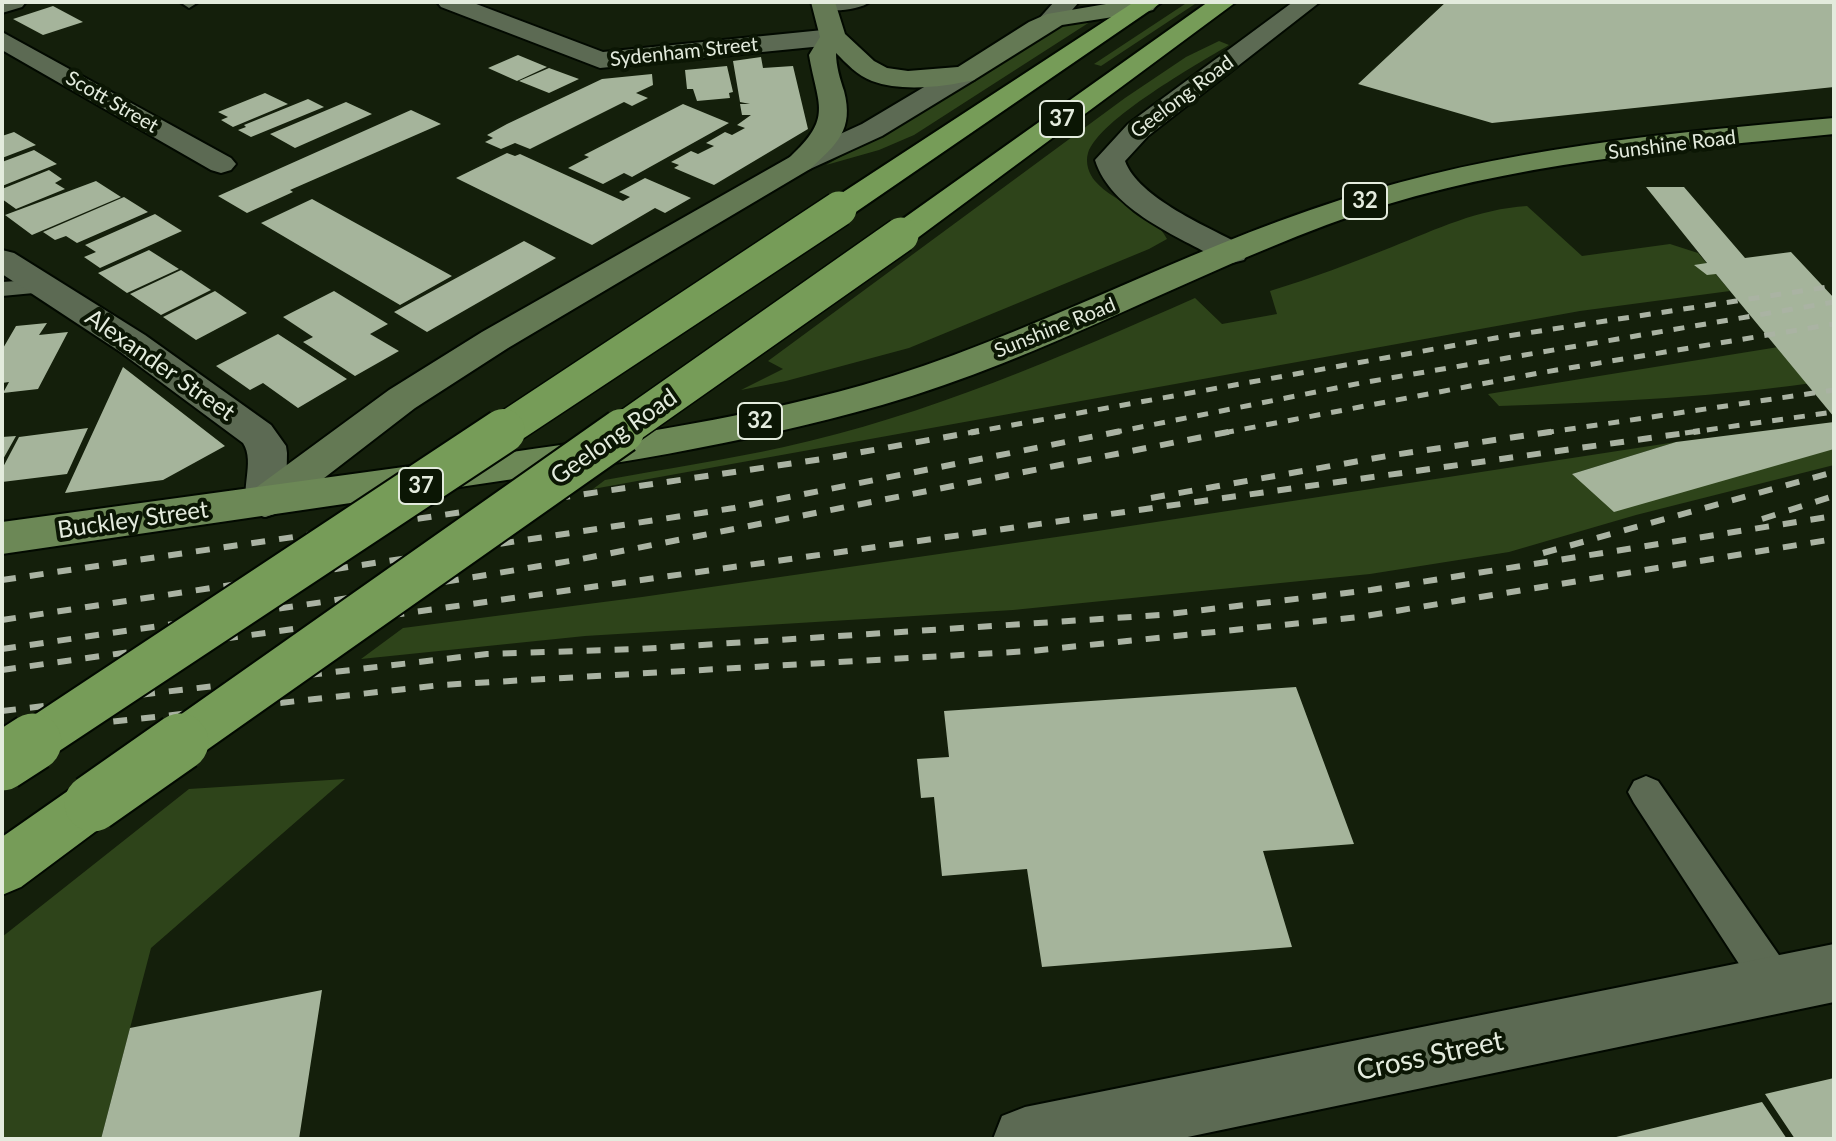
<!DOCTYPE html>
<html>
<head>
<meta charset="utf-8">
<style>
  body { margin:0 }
  #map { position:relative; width:1836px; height:1141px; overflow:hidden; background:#141f0b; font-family:Lato,sans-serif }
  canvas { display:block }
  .frame { position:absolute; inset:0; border:4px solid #e3ebdd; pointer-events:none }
</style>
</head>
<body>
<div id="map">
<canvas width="1836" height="1141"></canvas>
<div class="frame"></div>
</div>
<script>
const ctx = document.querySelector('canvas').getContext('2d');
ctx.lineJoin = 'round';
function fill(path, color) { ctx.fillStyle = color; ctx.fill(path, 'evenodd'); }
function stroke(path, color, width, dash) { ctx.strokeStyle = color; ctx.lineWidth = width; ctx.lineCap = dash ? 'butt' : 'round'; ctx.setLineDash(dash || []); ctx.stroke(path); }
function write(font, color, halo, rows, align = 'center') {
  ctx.font = font + ' Lato,sans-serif'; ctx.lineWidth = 8; ctx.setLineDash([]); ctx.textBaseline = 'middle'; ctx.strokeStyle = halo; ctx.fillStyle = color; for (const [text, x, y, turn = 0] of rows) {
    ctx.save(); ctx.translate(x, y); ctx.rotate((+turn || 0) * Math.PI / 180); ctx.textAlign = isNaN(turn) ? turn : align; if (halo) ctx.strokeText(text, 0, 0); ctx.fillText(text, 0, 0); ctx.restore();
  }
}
fill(new Path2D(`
  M1188,2H1198L1101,66L1094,64Z
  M1093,20L914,135L879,150L826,165L917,114L1059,27Z
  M1219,41L1229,45C1198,64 1099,119 1088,153C1085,163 1089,174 1095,181C1116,205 1152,210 1167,239L1149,249L909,348L786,381L741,390L783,369L768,361L1125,98L1186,57Z
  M1527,206L1582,256L1670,244L1698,253L1730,291L1580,311L593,489L605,480C664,469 725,460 784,447C926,416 1063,356 1195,298L1222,324L1277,314L1270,291C1312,278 1352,263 1392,247C1437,229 1478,209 1527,206Z
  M1834,338V380C1722,397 1611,402 1499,406L1488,394Z
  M1676,442L1572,474L1834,449V465L1636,515L1509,552L1370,574L1013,610L585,636L361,659L403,628L642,597L1091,532Z
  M345,779L151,948L101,1139H2V937L189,789Z`), '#2e441a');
fill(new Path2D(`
  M1446,2H1834V87L1492,123L1358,84Z
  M53,6L83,22L43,35L13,19Z
  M518,55L547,67L517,81L488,68Z
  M761,57L763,68L793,66L808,129L714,185L674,168L679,165L671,162L691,151L698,154L714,146L706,143L725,132L732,135L745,128L737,125L751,115H742L740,104H750L740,102L733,61Z
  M727,66L733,92L729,93L730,98L697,101L693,89H687L685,70Z
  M549,68L579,79L549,93L519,81Z
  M652,74L653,85L636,93L648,98L632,106L624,102L530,149L515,143L501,149L485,142L493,138L487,135L507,124L602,79Z
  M265,93L288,104L233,127L221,120L228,117L218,112Z
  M308,99L324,107L251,137L238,130L246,127L244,125Z
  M346,102L372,114L295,148L270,134Z
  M683,104L729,123L632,177L624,173L603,184L568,168L589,157L584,155Z
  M411,110L441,124L290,190L293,192L247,213L218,196Z
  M14,132L36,145L2,158V136Z
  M34,150L57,164L2,186V162Z
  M507,153L515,156L520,154L623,201L630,197L619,192L645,178L691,198L665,213L655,208L592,245L456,178Z
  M49,170L62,179L55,183L65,189L16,209L2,199V189Z
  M96,181L121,197L32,235L5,215Z
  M1646,187H1684L1745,258L1791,252L1834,298V417L1716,274L1707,275L1694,265L1707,263Z
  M124,197L148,212L77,243L66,236L55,240L43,232Z
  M312,199L452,276L400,305L261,223Z
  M155,214L182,231L100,268L84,257L96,252L85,245Z
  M524,241L556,258L427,332L394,312Z
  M149,250L179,269L127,293L98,273Z
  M181,270L211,290L161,315L130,294Z
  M215,291L247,313L196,340L163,317Z
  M334,291L388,324L370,334L399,351L355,376L303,342L313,337L283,317Z
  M47,323L39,335L68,332L38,389L3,393L9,382L2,383V350L16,326Z
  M278,334L347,379L298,408L263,383L250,390L216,366Z
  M123,367L225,446L163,480L65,493Z
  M1834,422V449L1614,512L1572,474L1676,442Z
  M88,428L67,474L2,482V469L19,437Z
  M16,436L2,461V437Z
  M1296,687L1354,844L1263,851L1292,947L1042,967L1027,869L942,876L934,797L921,798L917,759L949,757L944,711Z
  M322,990L299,1139H101L130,1028Z
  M1834,1078V1139H1795L1765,1094Z
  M1762,1102L1787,1139H1612V1138Z`), '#a5b49b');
const lane = new Path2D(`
  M180,2H196L197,3L189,8Z
  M820,2H870C859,10 827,14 816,6Z
  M47,279L55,281L59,286L55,291L2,296V282Z
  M1646,776L1658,781L1790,971L1796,985L1790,999L1776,1005L1762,999L1634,803L1628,792L1634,781Z`);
const street = new Path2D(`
  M2,2H26L22,7L2,13Z
  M437,2H471L603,52L833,29L842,32L846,37L842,42L833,45L600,68L441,7Z
  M1054,2H1079L1058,26H1040L1037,21Z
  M1293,2H1320L1148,136L1125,161C1138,198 1210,228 1244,246L1248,253L1244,260L1232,263L1220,260C1178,236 1111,211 1095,160L1128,124Z
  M2,32L231,158L236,164L231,170L221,173L211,170L2,50Z
  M965,66L974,68L978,74L974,80L882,136L810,169L800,172L790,169L785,163L790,157L862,124L956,68Z
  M2,250L14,253L145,335L271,425L286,446L287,453L286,502L280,512L265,517L250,512C238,491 256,463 243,443L119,351L2,274Z
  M1834,944V1002L1178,1139H993L1002,1116L1025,1107Z`);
const secondary = new Path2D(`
  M811,2H835L845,34L874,61L887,68L908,71L958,67L1029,22L1047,14L1118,2H1155L1157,5L1153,10L1145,12L1062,25L974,80C944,87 901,92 872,81C857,75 847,64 836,53C836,66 840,79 844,91C854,130 837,144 810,169L508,348L415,408L280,512L265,517L250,512L244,502L250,492L389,390L482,332L790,157C833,117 818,107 809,55L820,37Z`);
const primary = new Path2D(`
  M1834,118V134C1674,150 1511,162 1357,214C1196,270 1046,358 882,405C741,445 597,467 453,488C303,510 152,532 2,554V522C155,501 309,480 462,459C596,440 732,422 863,385C1027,338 1177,252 1340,200C1500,148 1667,133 1834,118Z`);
const highway = new Path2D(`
  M1134,2H1162L850,216L839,218L828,216L823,209L828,202Z
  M1208,2H1236L912,242L901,245L890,242L885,235L890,228Z
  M93,780L111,786L119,803L111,820L21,887L2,895V837L75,786Z`);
stroke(lane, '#020900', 4);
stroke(street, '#020900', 4);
stroke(secondary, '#020900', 4);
stroke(primary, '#020900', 4);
stroke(highway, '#020900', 4);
fill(lane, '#5c6a53');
fill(street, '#5c6a53');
fill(secondary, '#647954');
fill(primary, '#6c8856');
fill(highway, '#769c58');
stroke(new Path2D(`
  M968,433L1501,337L1834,286
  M1111,433L1361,383L1834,302
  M1223,433L1539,373L1834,324
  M1543,433L1834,390
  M1685,433L1834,412`), '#aab3a3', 5, [11, 11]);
stroke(new Path2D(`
  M1151,498L1393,455L1556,431
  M1762,519L1834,496
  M1543,553L1834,472
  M2,580L829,458L979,431
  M2,620L734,508L1121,431
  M2,649L330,601L576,560L1233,431
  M2,670L1700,431
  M2,711L487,654L640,649L1161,615L1371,590L1834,516
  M2,734L441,685L1031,651L1359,617L1834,539`), '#aab3a3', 6, [14, 14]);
const highwayBridgeFar2 = new Path2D(`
  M500,433L839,209
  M619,433L901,235`);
const highwayBridgeFar1 = new Path2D(`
  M30,744L503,431
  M177,744L622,431`);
const highwayBridge = new Path2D(`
  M2,762L33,742
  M93,803L180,742`);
stroke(highwayBridgeFar2, '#020900', 38, []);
stroke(highwayBridgeFar1, '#020900', 48, []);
stroke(highwayBridge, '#020900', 61, []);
stroke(highwayBridgeFar2, '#769c58', 35);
stroke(highwayBridgeFar1, '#769c58', 44);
stroke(highwayBridge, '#769c58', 57);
write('20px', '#e3ebdd', '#0b1604', [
  ["Sydenham Street",684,52,-6],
  ["Geelong Road",1182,97,-37],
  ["Scott Street",112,102,30],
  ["Sunshine Road",1672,145,-7],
  ["Sunshine Road",1055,328,-22]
]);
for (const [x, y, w] of [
  [1062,119,44],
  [1365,201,44],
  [760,421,44],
  [421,486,44]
]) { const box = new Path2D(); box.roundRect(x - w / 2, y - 18, w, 36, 6); ctx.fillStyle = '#0b1604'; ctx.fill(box); stroke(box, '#e3ebdd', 2); }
write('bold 22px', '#e3ebdd', null, [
  ["37",1062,119],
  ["32",1365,201],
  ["32",760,421],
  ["37",421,486]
]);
write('24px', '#e3ebdd', '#0b1604', [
  ["Alexander Street",160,365,35],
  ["Geelong Road",614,437,-35],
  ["Buckley Street",133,520,-8]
]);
write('28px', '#e3ebdd', '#0b1604', [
  ["Cross Street",1430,1056,-12]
]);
</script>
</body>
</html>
